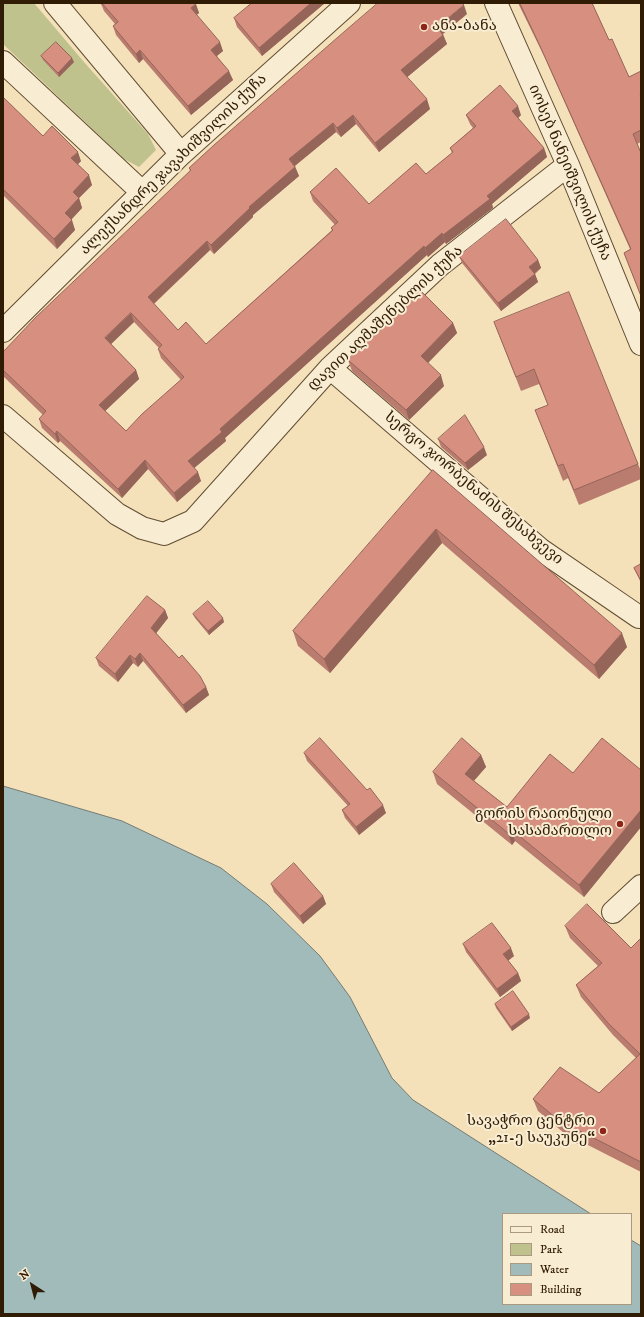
<!DOCTYPE html>
<html>
<head>
<meta charset="utf-8">
<style>
  body { margin:0 }
  #map { position:relative; width:644px; height:1317px; overflow:hidden; background:#f4e1ba; font-family:"IM FELL DW Pica",serif }
  canvas { display:block }
  .frame { position:absolute; inset:0; border:4px solid #301c05; pointer-events:none }
  .legend { position:absolute; left:502px; top:1213px; width:130px; height:92px; box-sizing:border-box; background:#f8ecd2; border:1px solid #a89980; margin:0; padding:5px 7px; list-style:none; font-size:12px; color:#301c05 }
  .legend li { display:flex; align-items:center; gap:8px; height:20px }
  .legend b { width:20px; border:1px solid #a89980 }
  .north { position:absolute; left:12px; top:1265px; width:40px; height:40px; -webkit-text-stroke:3px #f8ecd2; paint-order:stroke; rotate:324deg; font-size:11px; font-weight:700; line-height:16px; text-align:center; color:#301c05 }
  .north::after { content:''; display:block; margin:auto; width:14px; height:18px; background:#301c05; clip-path:polygon(50% 0,100% 100%,50% 72%,0 100%) }
</style>
</head>
<body>
<div id="map">
<canvas width="644" height="1317"></canvas>
<div class="frame"></div>
<ul class="legend">
<li><b style="height:5px;background:#f8ecd2"></b>Road</li>
<li><b style="height:11px;background:#bfc28d"></b>Park</li>
<li><b style="height:11px;background:#a1bbbb"></b>Water</li>
<li><b style="height:11px;background:#d79080"></b>Building</li>
</ul>
<div class="north">N</div>
</div>
<script>
const ctx = document.querySelector('canvas').getContext('2d');
ctx.lineJoin = 'round';
function fill(path, color) { ctx.fillStyle = color; ctx.fill(path, 'evenodd'); }
function stroke(path, color, width, dash) { ctx.strokeStyle = color; ctx.lineWidth = width; ctx.lineCap = dash ? 'butt' : 'round'; ctx.setLineDash(dash || []); ctx.stroke(path); }
function write(font, color, halo, rows, align = 'center') {
  ctx.font = font + ' "IM FELL DW Pica","Noto Serif Georgian",serif'; ctx.lineWidth = 4; ctx.setLineDash([]); ctx.textBaseline = 'middle'; ctx.strokeStyle = halo; ctx.fillStyle = color; for (const [text, x, y, turn = 0] of rows) {
    ctx.save(); ctx.translate(x, y); ctx.rotate((+turn || 0) * Math.PI / 180); ctx.textAlign = isNaN(turn) ? turn : align; if (halo) ctx.strokeText(text, 0, 0); ctx.fillText(text, 0, 0); ctx.restore();
  }
}
fill(new Path2D(`
  M3,3H34L84,62L148,134L156,150L139,167L124,159L3,44Z`), '#bfc28d');
const water = new Path2D(`
  M3,786L122,821L221,868L267,904L320,956L350,997L392,1078L413,1100L591,1214H503V1304H631V1240L641,1246V1314H3Z`);
fill(water, '#a1bbbb');
stroke(water, '#747b72', 1);
const minor = new Path2D(`
  M55,3L181,154
  M496,3L568,165L641,344
  M3,62L142,192
  M3,331L181,154L349,3
  M330,368L541,550L639,617H641
  M3,416L117,514L142,528L164,534L193,521L330,368L440,265L568,165
  M613,912L641,886`);
stroke(minor, '#614d32', 24);
stroke(minor, '#f8ecd2', 22);
fill(new Path2D(`
  M100,3H195L199,13L196,15L223,51L217,56L233,80L191,115L143,59L139,63L116,35L113,26L115,24L104,11L102,6Z
  M252,3H325L262,56L237,27L234,18Z
  M518,3H592L609,40L629,77L641,71V142L637,144L641,153V297L624,253L630,249L544,56Z
  M467,14L443,34L447,44L407,77L430,109L379,152L356,124L341,137L336,132L295,166L299,176L253,215V217L214,254L210,250L154,304L178,330L206,344L332,230L331,228L335,225L313,201L310,192L369,204L426,174L452,153L450,148L473,128L470,124L466,115H521L518,118L544,148L547,157L492,204L493,208L446,244L445,242L428,257L427,255L225,438L226,441L194,468L201,481L177,502L148,469L122,498L60,441L58,443L42,428L39,419L43,415L3,376V352L190,171L189,168ZM134,322L159,348L158,349L161,358L181,380L126,431L105,411L139,379L136,370L111,344Z
  M41,56L74,62L59,77L43,60Z
  M3,97L43,136L81,161L78,164L92,185L79,198L82,208L71,220L75,230L57,249L3,195Z
  M459,256L538,260L541,268L535,274L538,282L501,311L462,263Z
  M494,322L638,464L641,471V479L579,505L568,478L563,481L535,410L548,405L539,384L521,391Z
  M453,323L457,333L428,363L444,386L409,420L352,371L348,360Z
  M438,439L487,455L468,470L441,447Z
  M433,470L627,647L599,679L442,543L330,673L298,646L293,631Z
  M641,564V583L634,568Z
  M165,610L168,618L156,633L179,658L206,687L209,695L186,713L143,661L138,667L133,663L118,682L99,666L96,658Z
  M193,614L224,622L209,635L195,618Z
  M304,753L386,813L359,835L345,818L342,810L348,806L307,761Z
  M481,755L486,767L474,781L507,807L573,773L641,770V827L584,897L515,841L512,845L437,784L433,772Z
  M271,884L323,896L326,904L303,924L274,892Z
  M565,926L631,948L641,938V1172L580,1141L577,1144L538,1111L533,1099L599,1093L636,1058L613,1035L581,997L576,985L598,966L570,938Z
  M463,944L514,956L508,961L518,973L521,981L500,997L466,952Z
  M495,1004L530,1018L512,1031L496,1008Z`), '#b97c6e');
fill(new Path2D(`
  M311,3H325L262,56L259,48Z
  M196,4L199,13L194,17L191,8Z
  M464,5L467,14L440,36L437,27Z
  M443,35L447,44L405,79L401,70Z
  M220,42L223,51L214,58L211,50Z
  M140,50L143,59L139,63L136,54Z
  M72,58L74,62L59,77L58,73Z
  M229,71L233,80L191,115L188,106Z
  M427,99L430,109L379,152L375,143Z
  M518,106L521,115L516,120L512,111Z
  M353,115L356,124L341,137L337,128Z
  M333,123L336,132L292,168L289,159Z
  M544,148L547,157L492,204L493,208L446,244L443,235L487,196Z
  M78,152L81,161L75,167L71,158Z
  M295,167L299,176L253,215V217L214,254L211,245L249,207Z
  M89,175L92,185L76,201L73,192Z
  M79,198L82,208L68,223L65,213Z
  M72,220L75,230L57,249L54,239Z
  M442,233L445,242L428,257L425,248Z
  M207,241L210,250L151,306L148,297Z
  M424,246L427,255L225,438L226,441L192,470L188,461L220,429Z
  M538,260L541,268L532,275L529,267Z
  M535,274L538,282L501,311L498,303Z
  M131,313L134,322L108,347L105,338Z
  M453,323L457,333L425,366L421,356Z
  M136,370L139,379L102,414L99,405Z
  M441,375L444,386L409,420L406,410Z
  M57,431L60,441L58,443L55,434Z
  M484,447L487,455L468,470L465,463Z
  M145,460L148,469L122,498L118,489Z
  M198,472L201,481L177,502L174,493Z
  M436,529L442,543L330,673L324,659Z
  M165,610L168,618L154,636L151,628Z
  M223,618L224,622L209,635L208,631Z
  M622,633L627,647L599,679L594,665Z
  M140,653L143,661L138,667L135,659Z
  M130,655L133,663L118,682L115,674Z
  M206,687L209,695L186,713L183,705Z
  M481,755L486,767L469,786L465,774Z
  M383,805L386,813L359,835L356,827Z
  M641,810V827L584,897L579,885Z
  M511,829L515,841L512,845L508,833Z
  M323,896L326,904L303,924L300,916Z
  M511,948L514,956L506,962L503,954Z
  M518,973L521,981L500,997L497,989Z
  M529,1014L530,1018L512,1031L511,1027Z
  M576,1129L580,1141L577,1144L573,1132Z`), '#96655a');
const building = new Path2D(`
  M102,3H195L196,4L191,8L220,42L211,50L229,71L188,106L140,50L136,54L113,26L118,22Z
  M252,3H311L259,48L234,18Z
  M378,3H462L464,5L437,27L443,35L401,70L427,99L375,143L353,115L337,128L333,123L289,159L295,167L249,207L250,208L211,245L207,241L148,297L178,330L186,322L206,344L333,230L331,228L338,222L310,192L336,168L369,204L416,163L426,174L453,152L450,148L476,126L466,115L500,85L518,106L512,111L544,148L487,196L490,199L443,235L442,233L425,248L424,246L220,429L222,432L188,461L198,472L174,493L145,460L118,489L57,431L55,434L39,419L46,411L3,370V352L35,318L191,170L189,168L214,145L345,31ZM131,313L162,345L158,349L184,377L142,414L126,431L99,405L136,370L105,338Z
  M520,3H592L609,40L612,39L629,77L641,71V94H640L641,96V130L633,134L641,153V296L624,253L631,249L540,46Z
  M56,42L72,58L58,73L41,56Z
  M3,97L43,136L52,126L78,152L71,158L89,175L73,192L79,198L65,213L72,220L54,239L3,189Z
  M506,219L538,260L529,267L535,274L498,303L459,256Z
  M419,289L453,323L421,356L441,375L406,410L348,360Z
  M569,292L638,464L574,490L563,464L558,466L535,410L548,405L534,369L516,377L494,322Z
  M465,415L484,447L465,463L438,439Z
  M433,470L622,633L594,665L436,529L324,659L293,631Z
  M641,564V581L634,568Z
  M147,596L165,610L151,628L179,658L182,655L200,676L206,687L183,705L140,653L135,659L130,655L115,674L96,658Z
  M208,601L223,618L208,631L193,614Z
  M320,738L367,790L370,788L383,805L356,827L342,810L350,804L304,753Z
  M462,738L481,755L465,774L507,807L550,754L573,773L602,738L641,770V810L579,885L511,829L508,833L433,772Z
  M294,863L323,896L300,916L271,884Z
  M587,904L631,948L641,938V1162L576,1129L573,1132L533,1099L560,1067L599,1093L640,1054L608,1023L576,985L602,963L565,926Z
  M492,923L511,948L503,954L518,973L497,989L463,944Z
  M513,991L529,1014L511,1027L495,1004Z`);
fill(building, '#d79080');
stroke(building, '#96655a', 1);
for (const [x, y, r, color] of [
  [424,27,4,"#8f2418"],
  [620,824,4,"#8f2418"],
  [603,1131,4,"#8f2418"]
]) { const dot = new Path2D(); dot.arc(x, y, r, 0, 2 * Math.PI); ctx.fillStyle = color; ctx.fill(dot); stroke(dot, '#f8ecd2', 1.5); }
write('15px', '#301c05', '#f8ecd2', [
  ["ანა-ბანა",432,27,"left"],
  ["გორის რაიონული",612,815],
  ["სასამართლო",612,832],
  ["სავაჭრო ცენტრი",595,1122],
  ["„21-ე საუკუნე“",595,1139]
], 'right');
write('15px', '#301c05', '#f8ecd2', [
  ["ალექსანდრე ჯავახიშვილის ქუჩა",174,165,-44],
  ["იოსებ ნანეიშვილის ქუჩა",569,173,67],
  ["დავით აღმაშენებლის ქუჩა",386,319,-43],
  ["სერგო ჯორბენაძის შესახვევი",473,489,40]
]);
</script>
</body>
</html>
